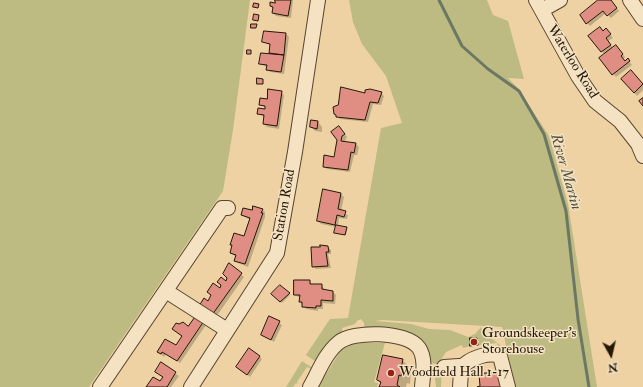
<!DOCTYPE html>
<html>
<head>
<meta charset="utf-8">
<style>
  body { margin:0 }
  #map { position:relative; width:643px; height:387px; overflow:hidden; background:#eed2a3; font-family:"IM FELL Double Pica",serif }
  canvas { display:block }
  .north { position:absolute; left:591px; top:335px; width:40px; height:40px; -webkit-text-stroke:3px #f4e2c3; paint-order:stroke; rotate:172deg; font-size:11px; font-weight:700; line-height:16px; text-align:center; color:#241807 }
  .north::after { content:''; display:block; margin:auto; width:14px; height:18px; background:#241807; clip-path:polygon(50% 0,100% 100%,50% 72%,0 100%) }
</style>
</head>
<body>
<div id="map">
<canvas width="643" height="387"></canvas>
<div class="north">N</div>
</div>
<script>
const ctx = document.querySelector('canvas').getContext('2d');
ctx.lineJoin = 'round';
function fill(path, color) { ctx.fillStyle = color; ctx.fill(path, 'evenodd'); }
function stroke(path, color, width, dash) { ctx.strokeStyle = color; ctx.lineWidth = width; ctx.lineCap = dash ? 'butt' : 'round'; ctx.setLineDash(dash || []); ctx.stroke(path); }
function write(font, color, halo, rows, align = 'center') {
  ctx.font = font + ' "IM FELL Double Pica",serif'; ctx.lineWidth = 3; ctx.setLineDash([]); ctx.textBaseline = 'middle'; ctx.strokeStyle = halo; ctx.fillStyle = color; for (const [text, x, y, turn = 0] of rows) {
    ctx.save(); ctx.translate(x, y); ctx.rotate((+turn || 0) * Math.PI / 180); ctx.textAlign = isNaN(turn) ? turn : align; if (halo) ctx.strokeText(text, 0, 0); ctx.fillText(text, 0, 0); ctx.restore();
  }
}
fill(new Path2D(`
  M0,0H250L233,130L223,191L89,387H0Z
  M349,0H487L493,15L508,21L524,79L508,78L517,87L549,136L568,204L597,387H515L502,327L382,320L375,321L411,324L429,329L450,330L468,337L475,334L481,327C485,338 500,340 506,354L498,352L497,343L478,345L477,338H470V346L463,348L462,345L446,352L442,358L441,387H436L435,379L437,364L429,363L426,350L365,331L364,323L361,319L357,321L355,324L342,328L343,335L318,363L306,355L330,319L348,318L381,128L402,123L386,76L362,44L353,22Z
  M364,343H385L374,382L378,383L377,387H318L341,350L348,345Z
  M302,361L311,367L313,370L307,367L297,382L298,384L296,383L293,387H286Z`), '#bdba82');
fill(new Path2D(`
  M276,0H293L291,18L276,16L273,13L274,9L271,6L276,4Z
  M599,0H611L619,11L611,18L606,13L590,26L587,23Z
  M265,32L286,34L289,37L284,74L270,72L267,67L260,64L269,55L271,46L263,41Z
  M603,32L609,33L613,38L608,41L613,48L619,49L625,57L623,59L625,62L628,60L632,65L616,77L600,58L605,55L590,36Z
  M630,71L643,85V90L637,96L622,79Z
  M281,92L284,95L279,129L267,127L264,124L265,117L258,114L266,110V108L260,104Z
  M381,93L384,96L381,105L373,104L368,122L340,119L333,111L334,108L366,94Z
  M312,121L318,122L322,127V132L315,131L311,127Z
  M342,130L347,137L344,143L356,144L359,147L357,155H354L350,172L327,169L324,166L335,158Z
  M324,190L341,194L344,197L341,211L348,215L347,219L339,218L338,226L347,229L346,235L337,233L336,227L321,224L318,221Z
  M262,210L265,212V217L248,267L238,263L235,261L236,257L231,253L245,237L250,220L242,215Z
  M325,246L331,250V254H328L331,268L316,269L313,266L312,248Z
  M241,274L244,277L216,317L200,306L208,302L227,282Z
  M310,281L312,285H322L325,291L333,292L336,295L335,304L323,303V309H318V311L306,309L300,302V298L295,295Z
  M280,286L290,295L282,303L272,294Z
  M270,317L282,325L274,342L262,334Z
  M203,322L206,325L180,363L166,354L164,357L158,352L176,346L183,337L176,332Z
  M477,339L479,346H472L471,345Z
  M260,357L262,359L250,377L237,367Z
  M402,360L411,368L410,384L407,383L406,387H380L381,383L378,380Z
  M162,364L179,376L171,387H148L160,383L163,377L159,375Z`), '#0003');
stroke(new Path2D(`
  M439,0L462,46L488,69L519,91L544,134L566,211L578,319L589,387`), '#6b7863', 3);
const building = new Path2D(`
  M275,0H291L288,16L272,13L273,7L270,6V2L275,3Z
  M598,0H611L617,8L607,16L603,11L586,24L580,15Z
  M254,3L259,4L258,8L253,7Z
  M254,14L259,15L258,21L253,20Z
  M251,24H257L256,28H251Z
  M600,27L603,31L606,28L611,34L606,38L611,45L601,52L588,36Z
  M264,31L286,33L284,55L269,53L270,44L262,42Z
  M616,45L623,54L621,56L625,61L628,58L630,61L612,75L599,58Z
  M247,50H251V54H247Z
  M261,53L284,55L281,72L266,70L267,65L259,64Z
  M631,70L643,84L634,93L621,79Z
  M257,78L263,79V84H257Z
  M341,87L365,93V90L370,89L382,92L378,103L370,102L365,120L336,117V115L334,114L333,107L338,105Z
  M268,89L282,91L277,126L263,124L264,115L257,114L258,108L265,109V106L259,105L260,98L267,99Z
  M643,98V106L639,101Z
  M311,120L318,121L317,129L310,127Z
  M339,126L345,134L342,136L341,141L356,143L354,153L351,152L348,170L323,167L324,155L334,157L337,140L331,132Z
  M323,189L341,193L338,209L346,211L344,217L337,215L335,225L317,221Z
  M253,206L263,209L261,213H263L245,264L234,261L236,255L230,253L232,245H230L234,233L244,236L250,218L241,215L243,208L252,210Z
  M336,225L347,227L345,235L334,233Z
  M320,245L328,246L329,252H326L328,266L312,267L311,247H320Z
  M229,263L242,273L212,315L199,306L204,298L208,301L211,295L207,292L213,283L220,288L221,285L217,282L221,277L226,281L227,278L223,274Z
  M294,280H310V284H322V289L333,291V301L321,300V306H316V308L302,307V302H299L300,295H294Z
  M280,285L290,293L280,302L271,294Z
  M196,316L204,321L177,361L162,352L161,354L157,352L165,339L176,345L182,336L172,329L176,323L179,324L183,322L188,326Z
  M269,316L280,321L271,340L261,335Z
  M470,338H477L478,345L470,346Z
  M249,348L260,356L247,375L236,367Z
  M383,355L403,359L401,369L403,370L401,376L399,375L397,385L400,387H379L381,382L377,380Z
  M161,362L176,372L167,387H146L153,377L160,381L163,377L155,372Z
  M502,372L504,387H477L480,386L479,374Z`);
fill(building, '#e08e83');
stroke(building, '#241807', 1);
const minor = new Path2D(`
  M536,0L578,76L595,101L620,121L638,144L643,156
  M630,0L643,19
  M542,10L560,0
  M166,291L227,330
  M444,367L459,366L463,368
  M100,387L222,208H228
  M191,387L277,253L295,152L318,0
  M310,387C318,373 325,354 338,343C353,330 407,331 419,348C426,359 423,374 422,387
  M460,387L461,372L465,364C474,357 489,352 500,356L508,387`);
stroke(minor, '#56462e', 16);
stroke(minor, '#f4e2c3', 14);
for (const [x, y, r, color] of [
  [474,342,4,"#8f2418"],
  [391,373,4,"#8f2418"]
]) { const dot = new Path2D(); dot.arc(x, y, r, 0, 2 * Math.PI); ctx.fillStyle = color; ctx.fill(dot); stroke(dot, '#f4e2c3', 1.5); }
write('14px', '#241807', '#f4e2c3', [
  ["Waterloo Road",572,62,58],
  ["Station Road",285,205,-80]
]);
write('14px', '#241807', '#f4e2c3', [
  ["Groundskeeper's",482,334],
  ["Storehouse",482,350],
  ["Woodfield Hall 1-17",399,373]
], 'left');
write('italic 15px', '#4e503d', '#f4e2c3', [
  ["River Martin",565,172,74]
]);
</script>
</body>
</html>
